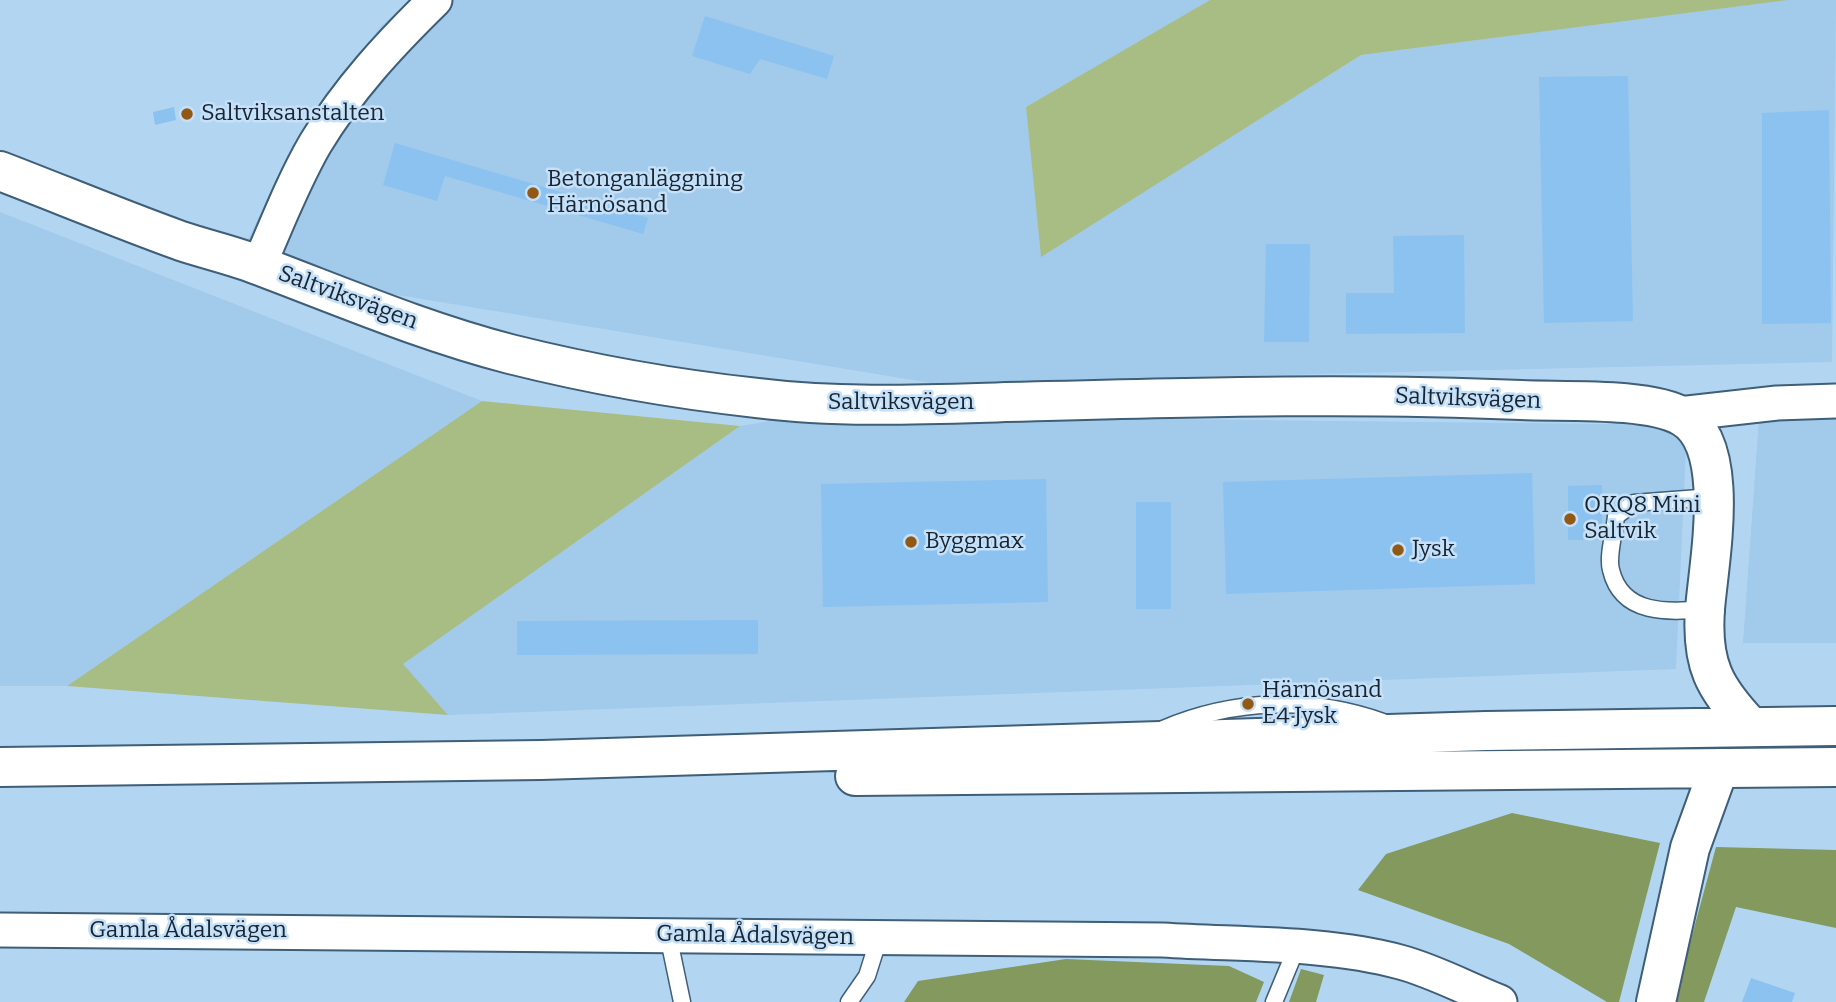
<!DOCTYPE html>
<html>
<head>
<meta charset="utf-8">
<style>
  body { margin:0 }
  canvas { display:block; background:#b2d5f2 }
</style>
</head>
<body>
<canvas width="1836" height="1002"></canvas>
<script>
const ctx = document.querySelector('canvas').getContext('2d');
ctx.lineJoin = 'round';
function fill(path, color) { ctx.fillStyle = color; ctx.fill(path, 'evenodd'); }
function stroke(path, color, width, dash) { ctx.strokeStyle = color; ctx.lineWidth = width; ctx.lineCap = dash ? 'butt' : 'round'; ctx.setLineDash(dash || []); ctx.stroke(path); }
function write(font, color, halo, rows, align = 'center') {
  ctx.font = font + ' Bitter,serif'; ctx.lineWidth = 5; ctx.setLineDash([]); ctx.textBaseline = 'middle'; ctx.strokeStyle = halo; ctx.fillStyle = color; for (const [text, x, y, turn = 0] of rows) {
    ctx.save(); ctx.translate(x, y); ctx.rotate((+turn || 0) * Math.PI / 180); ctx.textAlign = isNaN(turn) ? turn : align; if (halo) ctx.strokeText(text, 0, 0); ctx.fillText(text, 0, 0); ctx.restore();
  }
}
fill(new Path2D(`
  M411,0H1210L1026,107L1041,256L1361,55L1787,0H1836L1832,362L931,383L234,268L270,194L330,95L382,25Z
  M0,212L482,401L67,686H0Z
  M806,415L1687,425L1676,669L448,715L402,664L740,426Z
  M1836,418V643H1743L1759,419Z`), '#a1caeb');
fill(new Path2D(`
  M1210,0H1788L1361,55L1041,257L1026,107Z
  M482,401L740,426L403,664L448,715L67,686Z`), '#a8bd84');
fill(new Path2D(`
  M1512,813L1660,843L1619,1002H1607L1509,944L1358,890L1386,854Z
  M1716,847L1836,850V928L1736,907L1704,1002H1674Z
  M1066,959L1229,966L1264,982L1256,1002H904L918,981Z
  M1301,969L1324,975L1316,1002H1289Z`), '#84995d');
fill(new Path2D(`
  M705,16L834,56L827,79L760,59L750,74L692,56Z
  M1628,76L1633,321L1544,323L1539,77Z
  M174,107L176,120L155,125L153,112Z
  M1829,110L1831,323L1762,324V113Z
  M395,143L648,218L643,234L445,176L437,201L383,185Z
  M1464,235L1465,333L1346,334V293H1394L1393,236Z
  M1266,244H1310L1309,342H1264Z
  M1532,473L1535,584L1226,594L1223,482Z
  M1046,479L1048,602L823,607L821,484Z
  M1602,485V540H1568V486Z
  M1136,502H1171V609H1136Z
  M758,620V654L517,655V621Z
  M1751,978L1795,993L1792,1002H1742Z`), '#8cc2f0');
const service = new Path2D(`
  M1705,609C1669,612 1622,616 1611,570C1607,556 1615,531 1616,516L1634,503L1712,497
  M1163,729C1233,699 1310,696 1383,722
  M668,935L682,1002
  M849,1002L867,976L879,938
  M1274,1002L1296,949`);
const minor = new Path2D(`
  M259,265C277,224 293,182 315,144C348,89 390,44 435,0
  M1679,414L1777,403L1836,401
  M0,930L1163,940C1239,945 1327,942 1400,962C1434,971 1467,989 1500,1002`);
const tertiary = new Path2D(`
  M0,171C60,194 120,219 181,241C208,250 236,256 263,267C345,298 425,332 510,354C590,374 674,389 757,398C853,410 950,403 1047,401C1205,397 1363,393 1521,400C1562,402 1649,397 1683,417C1732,445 1709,560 1705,609`);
const trunk = new Path2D(`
  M1705,609C1701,664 1714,688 1750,726
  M0,767L541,760L1486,731L1836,726
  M855,776L1836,767
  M1656,1002L1690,848L1719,768`);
stroke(service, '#3f5e77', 19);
stroke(minor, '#3f5e77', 37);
stroke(tertiary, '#3f5e77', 42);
stroke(trunk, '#3f5e77', 42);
stroke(service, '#fff', 16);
stroke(minor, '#fff', 33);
stroke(tertiary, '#fff', 38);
stroke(trunk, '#fff', 38);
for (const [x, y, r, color] of [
  [187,114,7,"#925915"],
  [533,193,7,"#925915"],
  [1570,519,7,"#925915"],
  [911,542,7,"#925915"],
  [1398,550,7,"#925915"],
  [1248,704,7,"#925915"]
]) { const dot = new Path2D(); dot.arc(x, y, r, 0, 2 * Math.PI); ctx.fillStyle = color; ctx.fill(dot); stroke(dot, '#c5e1f9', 2.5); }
write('23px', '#182530', '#c5e1f9', [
  ["Saltviksanstalten",201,114],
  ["Betonganläggning",547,180],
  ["Härnösand",547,206],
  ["OKQ8 Mini",1584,506],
  ["Saltvik",1584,532],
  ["Byggmax",925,542],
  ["Jysk",1412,550],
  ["Härnösand",1262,691],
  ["E4 Jysk",1262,717]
], 'left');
write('23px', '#182530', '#c5e1f9', [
  ["Saltviksvägen",348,298,20],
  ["Saltviksvägen",1468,399,2],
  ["Saltviksvägen",901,403],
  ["Gamla Ådalsvägen",188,931],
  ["Gamla Ådalsvägen",755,936,1]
]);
</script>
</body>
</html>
